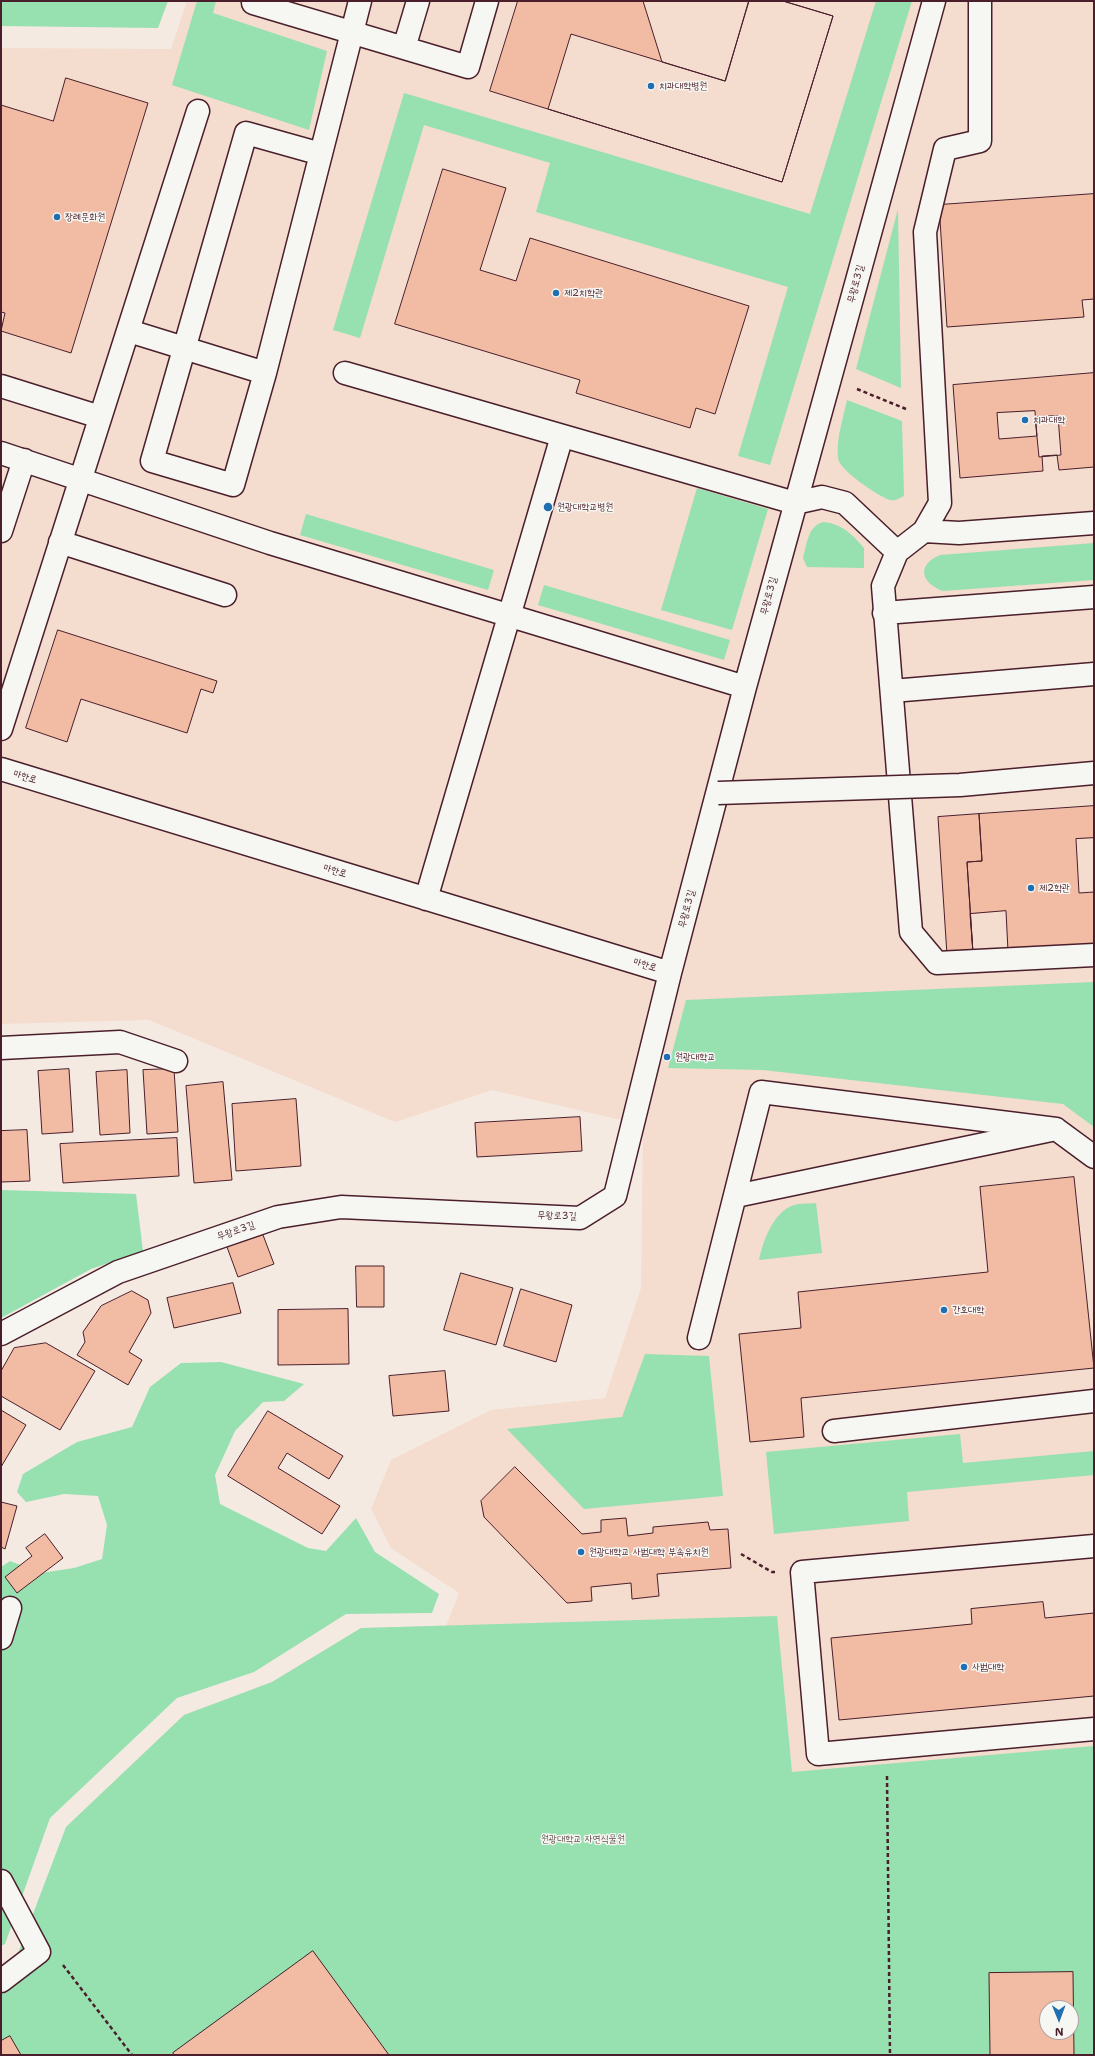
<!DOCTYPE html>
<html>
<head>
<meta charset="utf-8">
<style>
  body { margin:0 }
  #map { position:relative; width:1095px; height:2056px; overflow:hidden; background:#f5eae2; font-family:"Shantell Sans",sans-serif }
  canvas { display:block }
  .frame { position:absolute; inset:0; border:2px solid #4a1f2b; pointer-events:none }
  .north { position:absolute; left:1039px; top:2000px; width:40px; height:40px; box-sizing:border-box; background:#f6f6f2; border:1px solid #b1a0a2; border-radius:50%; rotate:179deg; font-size:11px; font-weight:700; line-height:16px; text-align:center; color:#4a1f2b }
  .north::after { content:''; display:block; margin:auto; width:14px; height:18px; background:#1f6fb2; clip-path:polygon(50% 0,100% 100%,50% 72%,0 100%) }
</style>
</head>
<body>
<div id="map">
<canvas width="1095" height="2056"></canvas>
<div class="frame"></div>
<div class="north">N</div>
</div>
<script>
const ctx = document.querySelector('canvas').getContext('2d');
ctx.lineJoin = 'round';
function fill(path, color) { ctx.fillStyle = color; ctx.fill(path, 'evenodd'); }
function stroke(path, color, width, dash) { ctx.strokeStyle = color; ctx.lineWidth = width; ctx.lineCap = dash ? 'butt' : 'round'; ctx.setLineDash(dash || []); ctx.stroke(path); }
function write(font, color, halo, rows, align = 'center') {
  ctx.font = font + ' "Shantell Sans","Poor Story",sans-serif'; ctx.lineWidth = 3; ctx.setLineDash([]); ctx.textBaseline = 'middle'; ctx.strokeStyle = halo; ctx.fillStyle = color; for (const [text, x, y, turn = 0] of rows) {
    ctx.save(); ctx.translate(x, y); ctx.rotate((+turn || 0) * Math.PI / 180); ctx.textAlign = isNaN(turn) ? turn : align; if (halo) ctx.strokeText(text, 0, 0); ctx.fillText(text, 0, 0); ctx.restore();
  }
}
fill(new Path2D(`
  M187,1H1094V2055L66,1827L184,1715L272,1682L361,1628L446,1626L459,1593L391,1548L371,1509L391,1460L491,1410L605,1398L641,1288L643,1125L492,1090L395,1122L149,1020L1,1024V48L171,49ZM1047,2008H1071V2032H1047Z`), '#f4dccf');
fill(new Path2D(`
  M1,1H168L158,28L1,26Z
  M197,1H216L213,13L327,51L309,130L172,85Z
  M876,1H912L770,465L738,456L788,287L536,212L550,163L424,125L360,338L333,330L404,93L810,214Z
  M898,209L901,388L856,369Z
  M847,400L902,421L904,496C898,499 894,502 887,499C876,494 839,470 838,458C836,439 843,419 847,400Z
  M697,488L768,509L732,630L661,610Z
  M306,514L494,570L488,590L300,535Z
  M824,522C842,524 852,534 864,548V568L807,567L803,558C807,544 808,525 824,522Z
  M1094,543V580L943,591C921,583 916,565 940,555Z
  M544,585L730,640L724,660L538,605Z
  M1094,982V1127L1063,1104L763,1070L668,1068L686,1000Z
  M1,1190L136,1194L143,1251L91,1269L1,1318Z
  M816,1203L822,1253L759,1260C763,1241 773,1212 794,1205C800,1203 809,1204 816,1203Z
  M645,1354L709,1356L723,1496L584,1509L507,1429L622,1417Z
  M221,1362L304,1384L284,1401L263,1402L235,1431L215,1475L220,1504L308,1548L326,1551L356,1518L375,1552L439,1594L432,1613L346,1614L254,1672L177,1698L50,1818L5,1944L1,1946V1567L10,1561L41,1573L74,1568L102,1559L107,1525L98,1496L64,1494L26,1502L17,1492L23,1474L77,1442L132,1427L150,1387L181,1363Z
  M960,1434L963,1463L1094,1451V1475L907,1492L909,1521L774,1534L766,1452Z
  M777,1616L792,1772L1094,1746V2055H1V1992L4,1990L66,1827L184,1715L272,1682L361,1628ZM1047,2008H1071V2032H1047Z`), '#97e0b0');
const building = new Path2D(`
  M518,1H643L662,62L725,81L749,1H783L833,16L782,182L490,91Z
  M749,1H783L833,16L782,182L548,109L571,34L725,81Z
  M66,78L148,103L71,353L1,331L5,313L1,312V105L53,121Z
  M443,169L506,188L480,270L516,281L530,238L749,306L715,414L696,408L690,428L576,393L580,380L395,324Z
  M1094,194V299L1082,300L1084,317L947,327L939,205Z
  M1094,373V467L1059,470L1057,455L1042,456L1043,471L960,478L953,385Z
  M1035,411L1037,436L999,439L997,413Z
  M1058,416L1061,455L1039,457L1035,417Z
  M58,630L217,681L213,693L201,689L187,733L81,699L67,742L26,728Z
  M1094,806V945L973,953L967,862L982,861L979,814Z
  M979,814L982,861L967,862L973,953L947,955L938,817Z
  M1094,838V892L1079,893L1076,839Z
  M1006,911L1008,951L973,953L970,914Z
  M69,1069L73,1132L42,1134L38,1071Z
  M174,1069L178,1132L147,1134L143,1070Z
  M127,1070L130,1133L100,1135L96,1072Z
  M223,1082L232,1180L194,1183L186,1086Z
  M296,1099L301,1166L236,1171L232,1104Z
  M580,1117L582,1151L477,1157L475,1123Z
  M27,1130L30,1181L1,1182V1131Z
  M177,1138L179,1176L63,1183L60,1144Z
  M1074,1177L1094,1368L801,1398L804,1437L750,1442L739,1334L801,1328L798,1292L988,1272L980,1187Z
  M263,1235L274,1264L238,1277L227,1247Z
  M356,1266H384V1307H357Z
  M461,1273L513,1288L496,1345L444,1330Z
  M233,1283L241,1313L174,1328L167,1298Z
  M521,1289L572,1305L556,1362L504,1346Z
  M132,1291L148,1300L151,1313L129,1352L142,1360L128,1385L77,1355L85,1342L83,1332L101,1306Z
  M348,1309L349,1364L278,1365V1310Z
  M46,1343L95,1371L60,1430L1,1396V1371L14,1348Z
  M445,1371L449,1411L393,1416L389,1376Z
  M1,1410L26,1425L1,1467Z
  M268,1411L343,1456L329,1479L287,1453L278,1468L340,1506L322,1534L228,1476Z
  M515,1467L582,1534L601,1532V1520L626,1518L628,1536L653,1533V1527L708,1522L710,1530L728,1529L731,1568L657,1574L659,1596L632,1599L631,1583L591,1587L592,1601L567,1603L484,1517L481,1501Z
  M1,1502L17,1506L5,1549L1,1547Z
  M45,1534L63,1558L17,1593L5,1577L32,1556L26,1548Z
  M1043,1602L1045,1618L1094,1613V1696L839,1720L831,1638L972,1624L971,1609Z
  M313,1951L389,2055H174L173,2053Z
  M1073,1972L1074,2055H990L989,1973ZM1047,2008H1071V2032H1047Z
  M10,2036L21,2055H1V2041Z`);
fill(building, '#f1bca3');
stroke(building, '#4a1f2b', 1);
const minor = new Path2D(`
  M253,1V3L468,67L487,1
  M980,1V141L945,149L925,232L940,503L924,531L897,552L883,586L911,932L937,963L1094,955
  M404,48L418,1
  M321,154L246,133L152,461L233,485L265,373L360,1
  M129,331L265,373
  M345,373L795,503L822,497L845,503L897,552
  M1,386L100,417
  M1,453L270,543L745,687
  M1,531L24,460
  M924,531L959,533L1094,523
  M60,542L225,595
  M884,613L1094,597
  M892,691L1094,674
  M1,729L198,111
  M1,769L670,973
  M426,899L562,436
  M1,1048L120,1042L176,1061
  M736,1196L1056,1129L1094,1157
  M1,1334L118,1272L278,1217L341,1207L580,1218L615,1196L670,973L745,687L934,1
  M699,1338L761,1092L1056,1129
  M834,1431L1094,1401
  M1094,1546L802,1572L818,1754L1094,1729
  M1,1638L10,1608
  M1,1881L39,1952L1,1981`);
stroke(minor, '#4a1f2b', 25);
stroke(new Path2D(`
  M857,389L906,409
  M741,1554L772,1572H775
  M887,1776L890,2055
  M63,1965L132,2055`), '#4a1f2b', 2.5, [4, 3]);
stroke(minor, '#f6f6f2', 22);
const minorBridge = new Path2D(`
  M718,793L960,785L1094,773`);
stroke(minorBridge, '#4a1f2b', 25, []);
stroke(minorBridge, '#f6f6f2', 22);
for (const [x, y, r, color] of [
  [651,86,4,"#1f6fb2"],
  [57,217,4,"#1f6fb2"],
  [556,293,4,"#1f6fb2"],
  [1025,420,4,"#1f6fb2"],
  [548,507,5,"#1f6fb2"],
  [1031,888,4,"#1f6fb2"],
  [667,1057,4,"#1f6fb2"],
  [944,1310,4,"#1f6fb2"],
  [581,1552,4,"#1f6fb2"],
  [964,1667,4,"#1f6fb2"]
]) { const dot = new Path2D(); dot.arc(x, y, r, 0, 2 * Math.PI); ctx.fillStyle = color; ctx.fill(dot); stroke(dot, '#f6f6f2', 1.5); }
write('10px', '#4a1f2b', '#f6f6f2', [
  ["치과대학병원",659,86],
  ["장례문화원",65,217],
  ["제2치학관",564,293],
  ["치과대학",1033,420],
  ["원광대학교병원",557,507],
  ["제2학관",1039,888],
  ["원광대학교",675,1057],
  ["간호대학",952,1310],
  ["원광대학교 사범대학 부속유치원",589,1552],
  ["사범대학",972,1667]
], 'left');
write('10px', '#4a1f2b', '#f6f6f2', [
  ["무왕로3길",856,284,-75],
  ["무왕로3길",769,596,-75],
  ["마한로",25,777,17],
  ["마한로",335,871,17],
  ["무왕로3길",687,909,-75],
  ["마한로",645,965,17],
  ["무왕로3길",557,1216,2],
  ["무왕로3길",236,1231,-19]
]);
write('10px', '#5d4f4c', '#f6f6f2', [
  ["원광대학교 자연식물원",583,1839]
]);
</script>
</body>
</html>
